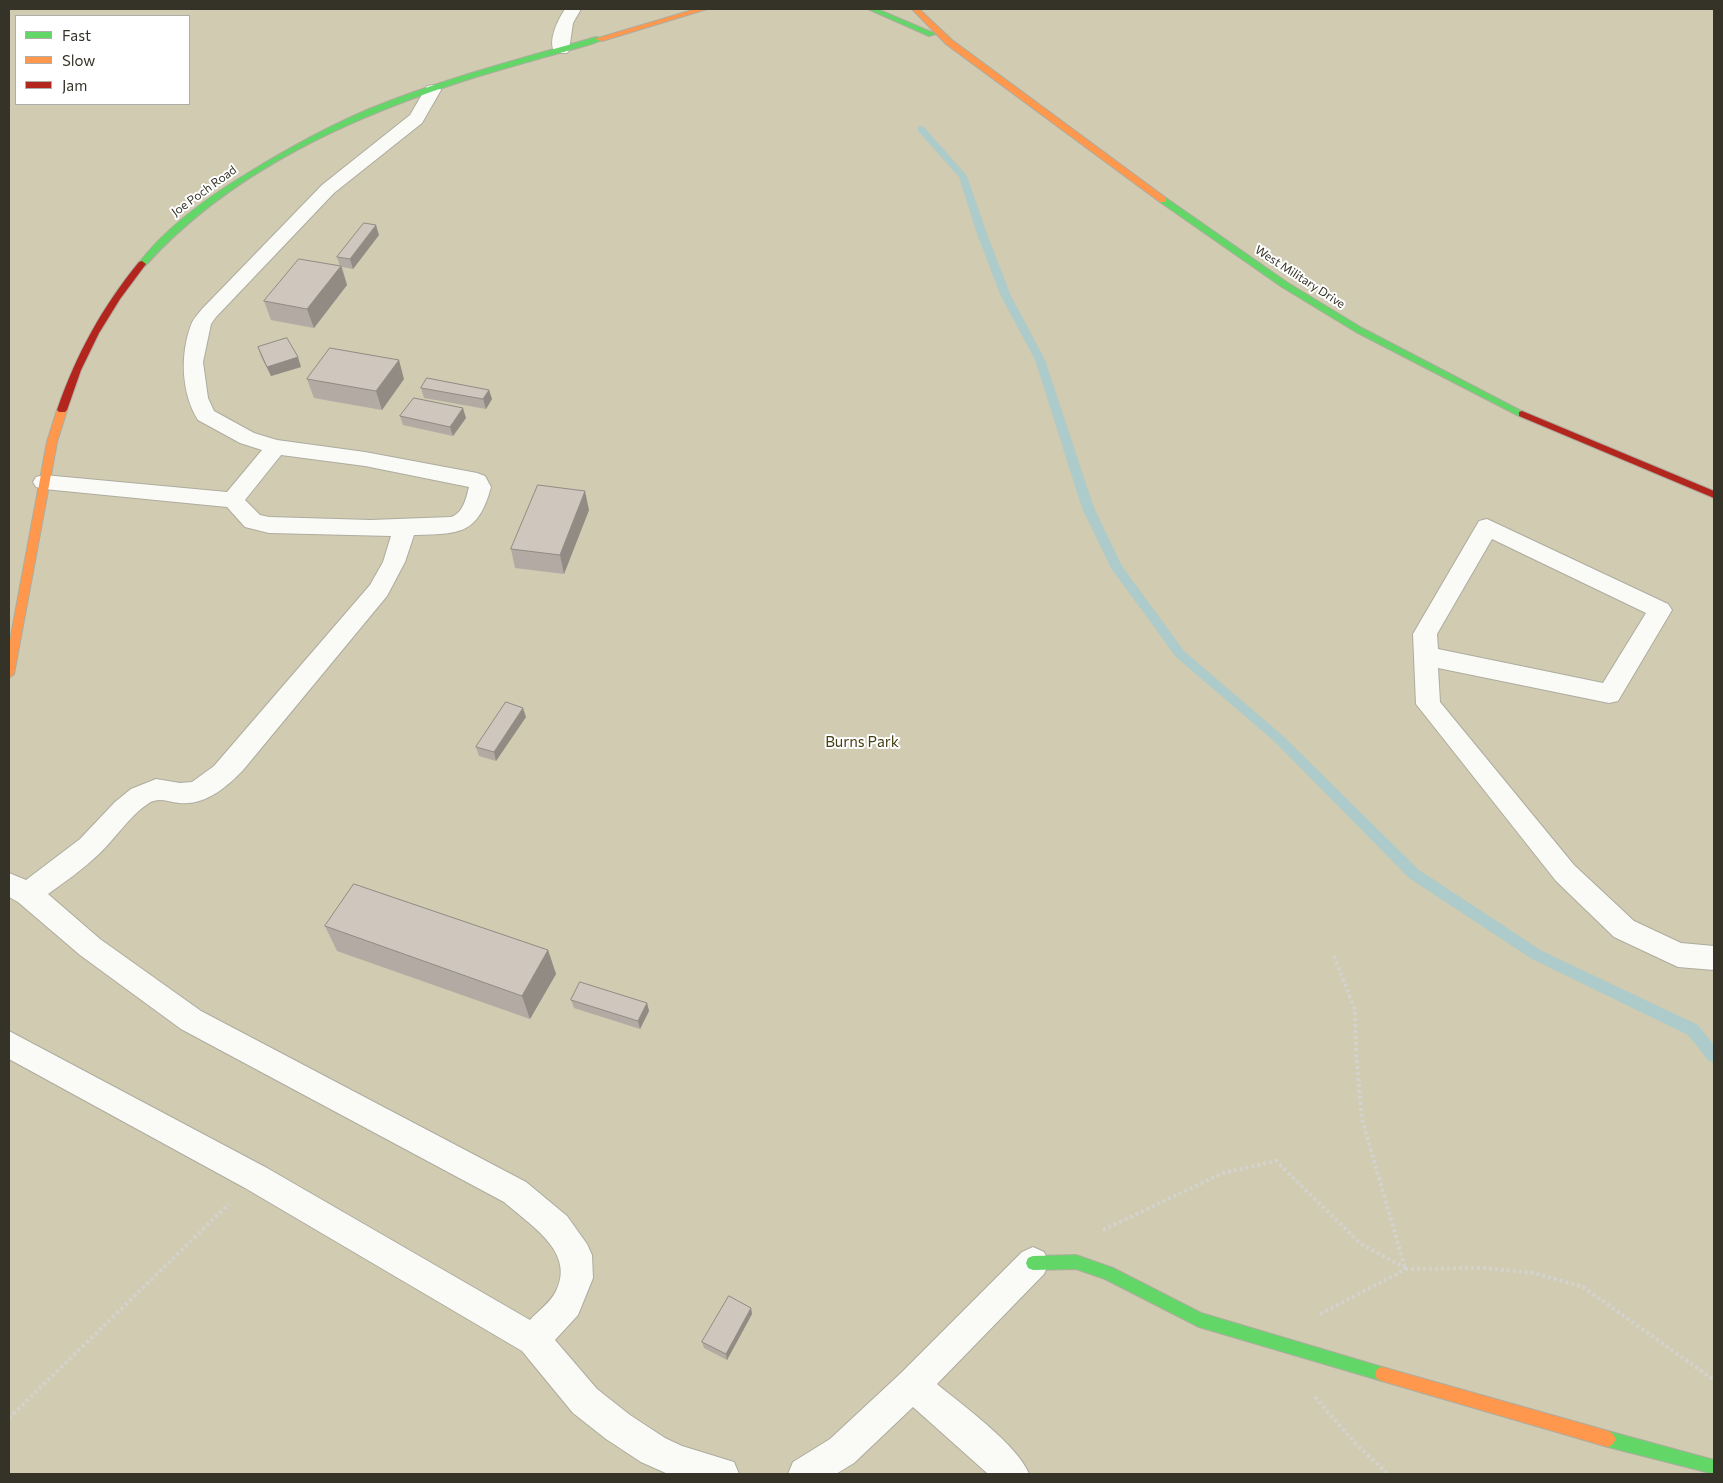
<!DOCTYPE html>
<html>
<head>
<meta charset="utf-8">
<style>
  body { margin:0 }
  #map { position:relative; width:1723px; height:1483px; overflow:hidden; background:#dfdccb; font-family:Commissioner,sans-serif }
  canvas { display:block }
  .frame { position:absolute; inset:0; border:10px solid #353327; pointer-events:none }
  .legend { position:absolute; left:15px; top:15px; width:175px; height:90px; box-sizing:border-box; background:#fff; border:1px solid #aeada9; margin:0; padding:6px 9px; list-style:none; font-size:15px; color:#353327 }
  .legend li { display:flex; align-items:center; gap:10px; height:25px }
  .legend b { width:25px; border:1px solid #aeada9 }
</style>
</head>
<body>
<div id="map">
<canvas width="1723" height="1483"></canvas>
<div class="frame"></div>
<ul class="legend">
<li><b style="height:6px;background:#63d668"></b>Fast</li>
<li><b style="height:6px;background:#ff974d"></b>Slow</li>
<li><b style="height:6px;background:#b3261e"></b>Jam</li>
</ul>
</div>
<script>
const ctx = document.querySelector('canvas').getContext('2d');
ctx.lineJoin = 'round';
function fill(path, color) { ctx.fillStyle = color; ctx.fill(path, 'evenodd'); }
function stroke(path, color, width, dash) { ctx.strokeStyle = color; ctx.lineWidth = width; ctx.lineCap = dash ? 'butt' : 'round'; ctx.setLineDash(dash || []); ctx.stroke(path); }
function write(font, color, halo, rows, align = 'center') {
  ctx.font = font + ' Commissioner,sans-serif'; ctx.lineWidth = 4; ctx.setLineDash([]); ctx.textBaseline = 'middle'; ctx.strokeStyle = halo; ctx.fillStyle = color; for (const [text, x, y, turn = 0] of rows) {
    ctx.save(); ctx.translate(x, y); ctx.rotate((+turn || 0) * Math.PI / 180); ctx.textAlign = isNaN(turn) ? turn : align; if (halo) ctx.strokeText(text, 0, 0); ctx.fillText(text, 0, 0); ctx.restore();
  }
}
fill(new Path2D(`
  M9,9H1714V1474H9ZM16,16H189V104H16Z`), '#d0cbb1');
fill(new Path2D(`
  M921,126L924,127L967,176L987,234L1011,296L1045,360L1094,508L1122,566L1184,651L1282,735L1419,870L1542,951L1698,1025L1714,1045V1063L1709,1061L1688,1035L1532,959L1409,878L1274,741L1176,657L1111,568L1082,508L1035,360L1001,296L977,234L959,177L918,131V127Z`), '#adcbca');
const lane = new Path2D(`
  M565,9H581L573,23L569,50L567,53H555C547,41 558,20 565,9Z
  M433,85L439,86L441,90L422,123L334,193L216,317L211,324L203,362L208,398L214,411L254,433L277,440L365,452L477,473L485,476L491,487C478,535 459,534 414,535L405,562L387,596L244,769C227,787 205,806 179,803C168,802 159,797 149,803C129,816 116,838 99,854C83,869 65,882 48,894L100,939L201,1011L526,1182L567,1216L587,1244L592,1255L593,1278L578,1315L555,1340L597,1389L630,1415L665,1438L682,1446L734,1462L739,1474H668L641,1462L606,1439L573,1413L522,1351L245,1188L9,1059V1031L267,1168L530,1320C538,1311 551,1302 556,1291C576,1252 530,1225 504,1202L181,1029L80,955L18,902L9,897V873L26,880L80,839L115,802L131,789L156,779L180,783L192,782L214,766L370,585L383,562L391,536L269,533L245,527L227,507L44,489L36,487L33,482L36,477L44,475L227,492L262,450L240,443L198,420C181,393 180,354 191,325C193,319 198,314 202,309L322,185L410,115L427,86ZM281,455L365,466L469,487C466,499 463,513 451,517L371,520L269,517L260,515L245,500Z
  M1487,519L1668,604L1672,610L1618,701L1609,703L1438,668L1440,702L1574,865L1634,921L1681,943L1714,946V970L1678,967L1614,937L1556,881L1416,704L1413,634L1479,521ZM1492,539L1646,613L1603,683L1438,649L1437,634Z
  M1033,1247L1044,1252L1049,1263L1044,1274L937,1384C962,1405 1018,1445 1029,1474H988L913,1407L854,1463L836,1474H788L793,1462L830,1439L901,1373L1022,1252Z`);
const fast = new Path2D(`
  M868,9H877L936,34L929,36Z
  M596,37L603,39C594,45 578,47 567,51C537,59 506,68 476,77C355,115 231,170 145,266L142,267L138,264C167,226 208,197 248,173C287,149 327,127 369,109C442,79 520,59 596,37Z
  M1160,198H1166L1288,283L1362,328L1527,414L1525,416H1519L1356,332L1282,287L1160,202Z
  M1076,1255L1113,1268L1201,1313L1382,1367L1387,1369L1389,1374L1387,1379L1382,1381L1199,1327L1105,1279L1076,1269L1033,1270L1028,1268L1026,1263L1028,1258L1033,1256Z
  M1608,1431L1714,1460V1474L1608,1447L1603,1444L1600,1439L1603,1434Z`);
const slow = new Path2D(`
  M696,9H707L602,41L595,39Z
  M912,9H919L952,40L1166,198V202H1160L946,44Z
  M62,407L67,410L57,442L14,674L9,678V646L47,442L57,410Z
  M1382,1367L1608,1431L1613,1434L1616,1439L1613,1444L1608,1447L1382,1381L1377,1379L1375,1374L1377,1369Z`);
const jam = new Path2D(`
  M142,261L146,264L120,299L99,333L81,370L67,410L65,412H59L57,410C76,355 102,307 139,262Z
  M1522,411L1714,491V498L1519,416V412Z`);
stroke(lane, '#aeac9f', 2);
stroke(fast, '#aeac9f', 2);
stroke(slow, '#aeac9f', 2);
stroke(jam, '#aeac9f', 2);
stroke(new Path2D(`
  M1334,956L1355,1010L1356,1051L1362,1119L1405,1268
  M1103,1230L1223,1173L1276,1161L1361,1244L1405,1268
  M1320,1314L1406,1269L1484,1268L1534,1273L1583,1287L1714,1380
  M1315,1397L1355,1443L1388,1474
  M9,1418L229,1204`), '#d3d2cd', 4, [3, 3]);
fill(lane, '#fafaf7');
fill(fast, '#63d668');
fill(slow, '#ff974d');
fill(jam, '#b3261e');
fill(new Path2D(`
  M379,235L353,269L342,267L347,285L314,328L271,320L264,301L340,266L337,257Z
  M258,347L301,367L271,376L261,357Z
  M307,379H404L382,410L314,398Z
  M421,388L489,390L492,399L486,409L424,398Z
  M400,416L466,418L453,436L403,425Z
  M589,510L564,574L515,568L511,549Z
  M526,717L496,761L479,756L476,747Z
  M325,926L548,950L556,974L530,1019L337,951Z
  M571,1000L647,1003L649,1011L640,1029L574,1008Z
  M751,1308L752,1314L727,1360L704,1348L702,1342Z`), '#b2aaa3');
fill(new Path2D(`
  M376,225L379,235L353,269L350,259Z
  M341,266L347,285L314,328L307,309Z
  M298,357L301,367L271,376L267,367Z
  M399,360L404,379L382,410L376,391Z
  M489,390L492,399L486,409L483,399Z
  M463,408L466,418L453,436L450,427Z
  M585,491L589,510L564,574L560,555Z
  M523,708L526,717L496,761L494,752Z
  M548,950L556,974L530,1019L522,996Z
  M647,1003L649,1011L640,1029L638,1021Z
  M751,1308L752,1314L727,1360L726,1354Z`), '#918b84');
const building = new Path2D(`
  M364,223L376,225L350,259L337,257Z
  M299,259L341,266L307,309L264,301Z
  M287,338L298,357L267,367L258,347Z
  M330,348L399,360L376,391L307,379Z
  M427,378L489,390L483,399L421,388Z
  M414,398L463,408L450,427L400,416Z
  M538,485L585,491L560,555L511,549Z
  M506,702L523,708L494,752L476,747Z
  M354,884L548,950L522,996L325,926Z
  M580,982L647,1003L638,1021L571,1000Z
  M729,1296L751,1308L726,1354L702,1342Z`);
fill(building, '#cfc6bd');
stroke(building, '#918b84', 1);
write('12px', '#353327', '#fff', [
  ["Joe Poch Road",204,191,-36],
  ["West Military Drive",1300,277,33]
]);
write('15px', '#453e12', '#fff', [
  ["Burns Park",862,742]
]);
</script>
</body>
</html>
